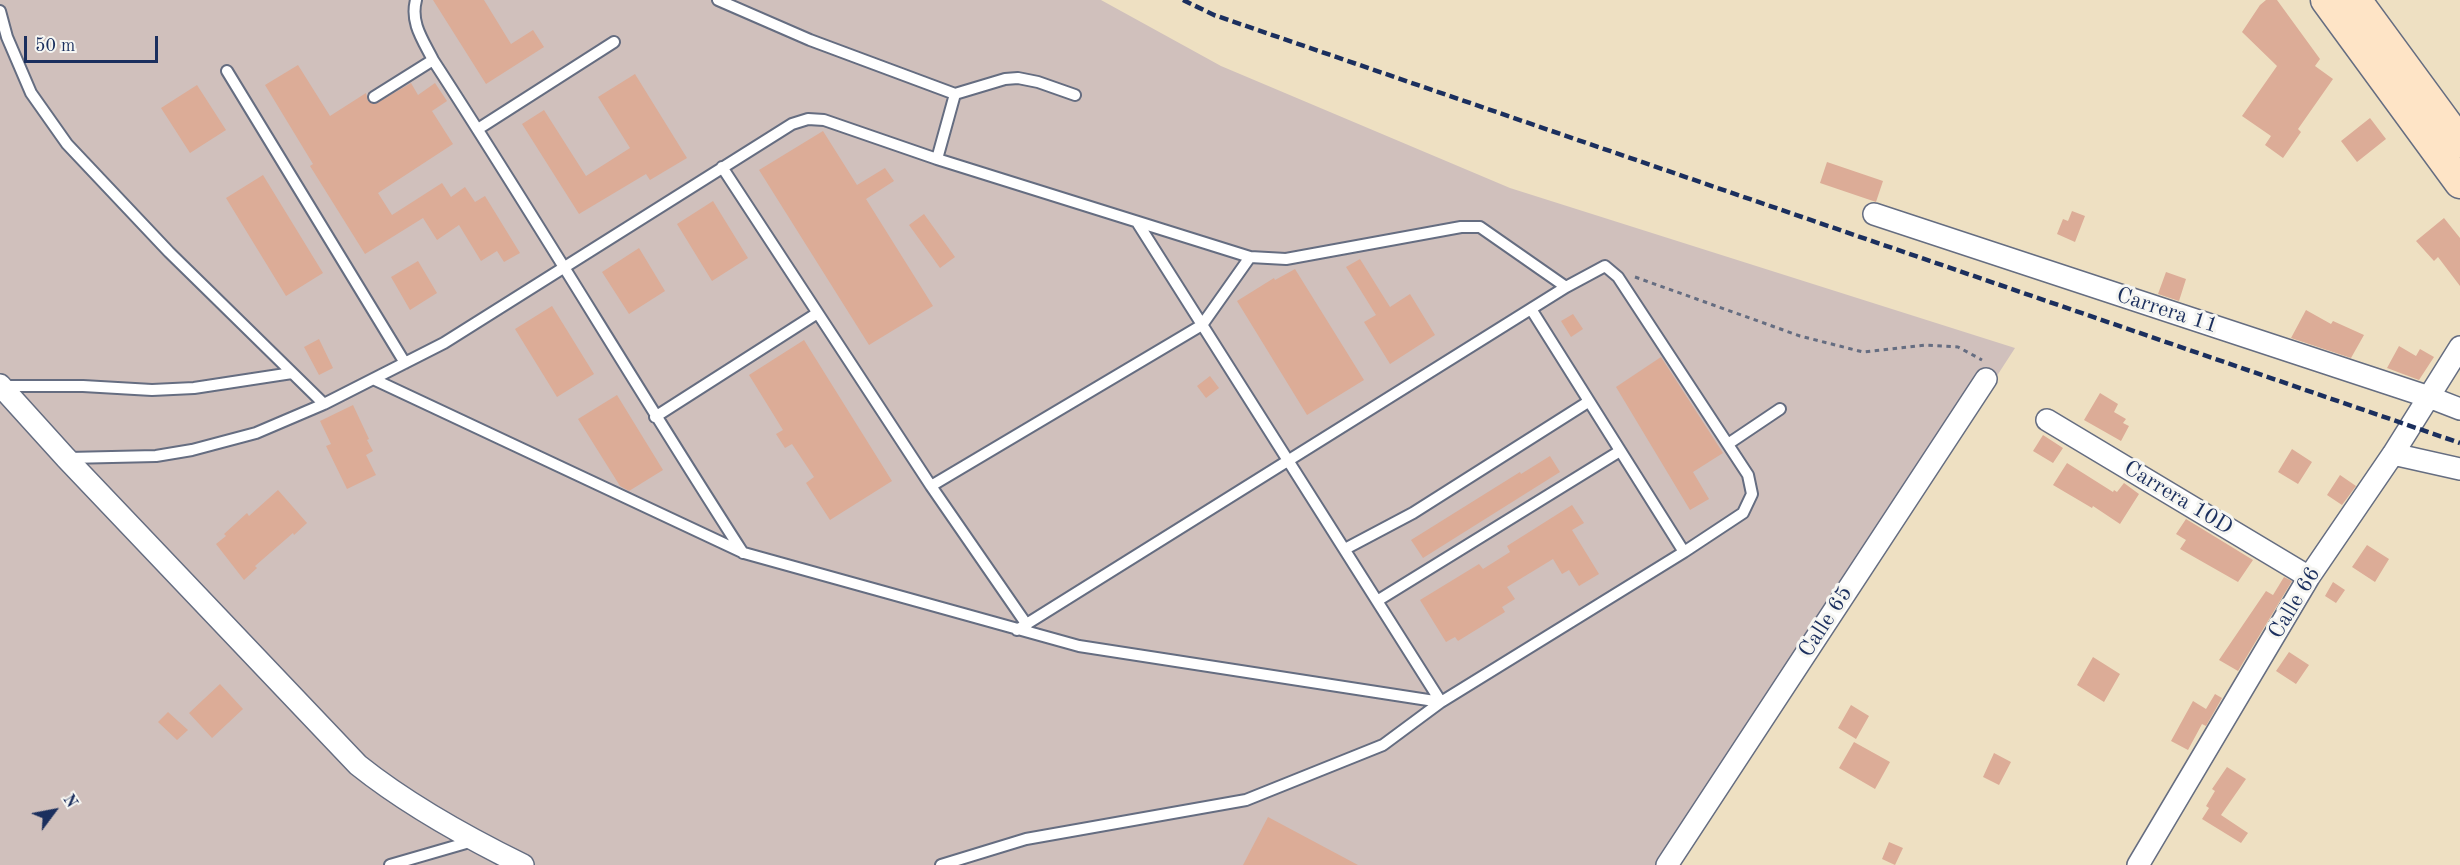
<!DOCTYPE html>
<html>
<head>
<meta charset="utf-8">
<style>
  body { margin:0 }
  #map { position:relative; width:2460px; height:865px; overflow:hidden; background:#eee0c2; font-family:"Old Standard TT",serif }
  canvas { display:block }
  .north { position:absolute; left:24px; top:781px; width:60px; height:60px; -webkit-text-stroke:4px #f6f6f2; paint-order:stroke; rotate:58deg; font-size:16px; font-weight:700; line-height:24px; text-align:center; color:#1b2f5e }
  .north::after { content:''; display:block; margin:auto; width:21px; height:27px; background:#1b2f5e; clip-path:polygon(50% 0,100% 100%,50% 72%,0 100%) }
  .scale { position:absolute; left:24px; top:36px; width:134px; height:27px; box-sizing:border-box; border:3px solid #1b2f5e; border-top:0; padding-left:8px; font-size:18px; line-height:21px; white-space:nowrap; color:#1b2f5e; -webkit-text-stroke:4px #f6f6f2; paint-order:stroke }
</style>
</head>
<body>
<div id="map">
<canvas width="2460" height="865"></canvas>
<div class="north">N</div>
<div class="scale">50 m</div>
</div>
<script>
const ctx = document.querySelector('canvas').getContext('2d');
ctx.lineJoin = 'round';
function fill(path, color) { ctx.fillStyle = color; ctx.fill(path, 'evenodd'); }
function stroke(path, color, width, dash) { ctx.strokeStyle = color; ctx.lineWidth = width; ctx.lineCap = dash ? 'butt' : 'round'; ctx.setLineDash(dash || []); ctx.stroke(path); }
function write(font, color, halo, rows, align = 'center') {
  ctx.font = font + ' "Old Standard TT",serif'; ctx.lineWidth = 6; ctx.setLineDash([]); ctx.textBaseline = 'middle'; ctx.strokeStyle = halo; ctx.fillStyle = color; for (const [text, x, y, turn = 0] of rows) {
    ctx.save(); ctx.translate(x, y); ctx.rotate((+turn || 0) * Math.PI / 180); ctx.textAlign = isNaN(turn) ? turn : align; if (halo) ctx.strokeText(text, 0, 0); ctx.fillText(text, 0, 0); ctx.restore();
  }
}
fill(new Path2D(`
  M0,0H1101L1221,66L1510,188L2015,348L1680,865H0Z`), '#d0c0bc');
fill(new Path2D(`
  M433,0H484L511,44L533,30L544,47L486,84Z
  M2266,0H2277L2320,59L2315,66L2333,79L2298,129L2301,132L2283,158L2265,145L2271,136L2242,116L2277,66L2242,32L2260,5Z
  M298,65L330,116L366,93L368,101L375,104L411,83L418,95L435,83L447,101L432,111L453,144L378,193L392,215L442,183L451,197L465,187L475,202L485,196L520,253L504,262L497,251L481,261L459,225L437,240L423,218L365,254L310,166L313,164L265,85Z
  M635,74L687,158L650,180L646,174L579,214L522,124L544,110L586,176L630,148L598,97Z
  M197,85L226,130L190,153L161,108Z
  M2370,118L2386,139L2357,162L2341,141Z
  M823,131L857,185L885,168L894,181L866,199L933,306L869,345L759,170Z
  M1827,162L1883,181L1876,202L1820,183Z
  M263,175L323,273L286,296L226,198Z
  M713,201L748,258L712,281L677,224Z
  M2072,211L2085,216L2075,242L2057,234L2063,219L2068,221Z
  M924,214L955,257L940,268L909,225Z
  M2444,218L2460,238V286L2438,257L2434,261L2416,241Z
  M639,248L665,291L629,314L602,272Z
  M1360,259L1390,307L1410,294L1435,335L1390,364L1364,322L1376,315L1346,267Z
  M418,261L437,293L410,310L391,277Z
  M1295,269L1364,380L1307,415L1237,301L1274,278L1275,280Z
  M2166,272L2186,279L2179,301L2158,294Z
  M552,306L594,374L557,397L515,329Z
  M2306,310L2331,324L2333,321L2364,335L2351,358L2291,338Z
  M1573,314L1583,329L1571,337L1561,321Z
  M319,339L333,368L319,375L304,347Z
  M804,340L892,481L830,520L806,483L814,477L792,444L785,448L776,434L783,430L749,375Z
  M2399,346L2416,356L2420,349L2434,357L2419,380L2387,368Z
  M1661,357L1723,453L1693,472L1709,499L1690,510L1616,387Z
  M1210,376L1219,388L1206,398L1197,386Z
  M2100,393L2118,404L2114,412L2126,419L2123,423L2129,426L2121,441L2084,420Z
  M617,395L663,470L629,491L620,486L578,419Z
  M353,405L369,439L367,440L373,451L366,455L376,475L347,489L326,446L331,444L320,421Z
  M2043,435L2063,448L2053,463L2033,451Z
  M2292,449L2312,462L2298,484L2278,472Z
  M1550,456L1560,472L1423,558L1411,540L1520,472L1521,474Z
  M2067,463L2113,492L2114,490L2117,492L2124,483L2139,494L2120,524L2093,506L2092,508L2053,485Z
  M2340,475L2356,486L2342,505L2327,495Z
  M278,490L307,523L294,535L293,533L255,566L257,568L244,580L216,544L226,536L224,534L247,513L249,516Z
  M1572,505L1584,523L1572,530L1599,574L1579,586L1569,570L1562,574L1553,559L1507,587L1515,599L1502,607L1505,612L1458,641L1455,637L1446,642L1420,600L1479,564L1483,569L1510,552L1507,546Z
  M2186,519L2253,560L2238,582L2180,549L2186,540L2176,534Z
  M2367,545L2389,559L2375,582L2352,567Z
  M2284,577L2292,581L2238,671L2219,660L2266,591L2273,595Z
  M2333,582L2345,590L2336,603L2325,596Z
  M2289,652L2309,665L2296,684L2276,671Z
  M2093,657L2120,674L2104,702L2077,685Z
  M220,684L243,709L212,738L189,713Z
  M2215,694L2222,698L2206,726L2202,724L2188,750L2171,741L2193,701L2206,709Z
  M1851,705L1869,716L1856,739L1838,728Z
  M168,712L188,730L177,740L158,722Z
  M1854,742L1890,762L1875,789L1839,768Z
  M1994,753L2011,762L1999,785L1983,777Z
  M2227,767L2246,779L2221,815L2248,833L2241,843L2202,819L2209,808L2206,806L2215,791L2212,789Z
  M1268,817L1358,865H1243Z
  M1889,842L1903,848L1895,865L1882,859Z`), '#dcac97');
const service = new Path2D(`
  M416,0C410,23 423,40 433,60C539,223 638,390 743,553
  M718,0L810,40L955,94L1005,79L1018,78L1038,82L1075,95
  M0,11L7,37L31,93L67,144L169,252L324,404
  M227,71L405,363
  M374,97L433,60
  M478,129L614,42
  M937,159L955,94
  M722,167L931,486L1027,625
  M1137,222L1441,702
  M1531,309L1684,552
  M373,379L744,553L1079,646L1441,702
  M3,386H83L152,390L194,388L292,373
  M655,417L816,314
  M1728,444L1780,409
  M68,458L156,456L192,450L256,433L324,404L444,343L792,124L808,119L824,120L937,159L1250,257L1286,259L1461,227H1480L1566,287
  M931,486L1202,325L1250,257
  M1345,549L1413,513L1588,402
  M1377,601L1620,451
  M390,865L473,841
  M941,865L1026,839L1246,800L1383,745L1441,702L1684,552L1743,513L1752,494L1748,475L1618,277L1605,266L1566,287L1017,630`);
const minor = new Path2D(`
  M1874,214L2429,397L2460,409
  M0,385L66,458L358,765C408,805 466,837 523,865
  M2047,420L2309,577
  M2393,454L2460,469
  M1667,865L1986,379
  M2138,865L2309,577L2393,454L2460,347`);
const secondary = new Path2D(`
  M2326,0L2460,183
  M2356,0L2460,142`);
stroke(service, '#656d81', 14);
stroke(minor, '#656d81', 24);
stroke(secondary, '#656d81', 33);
stroke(new Path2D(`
  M1635,277L1800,336L1863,352L1926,345L1958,347L1982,360`), '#656d81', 3, [4.5, 4.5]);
stroke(service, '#fff', 10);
stroke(minor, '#fff', 21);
stroke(secondary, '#fee4c6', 30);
stroke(new Path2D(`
  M1183,0L1214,15L2460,443`), '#1b2f5e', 4.5, [9, 4.5]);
write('22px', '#1b2f5e', '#f6f6f2', [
  ["Carrera 11",2167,311,18],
  ["Carrera 10D",2178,498,31],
  ["Calle 66",2295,603,-59],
  ["Calle 65",1826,622,-57]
]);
</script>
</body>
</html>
